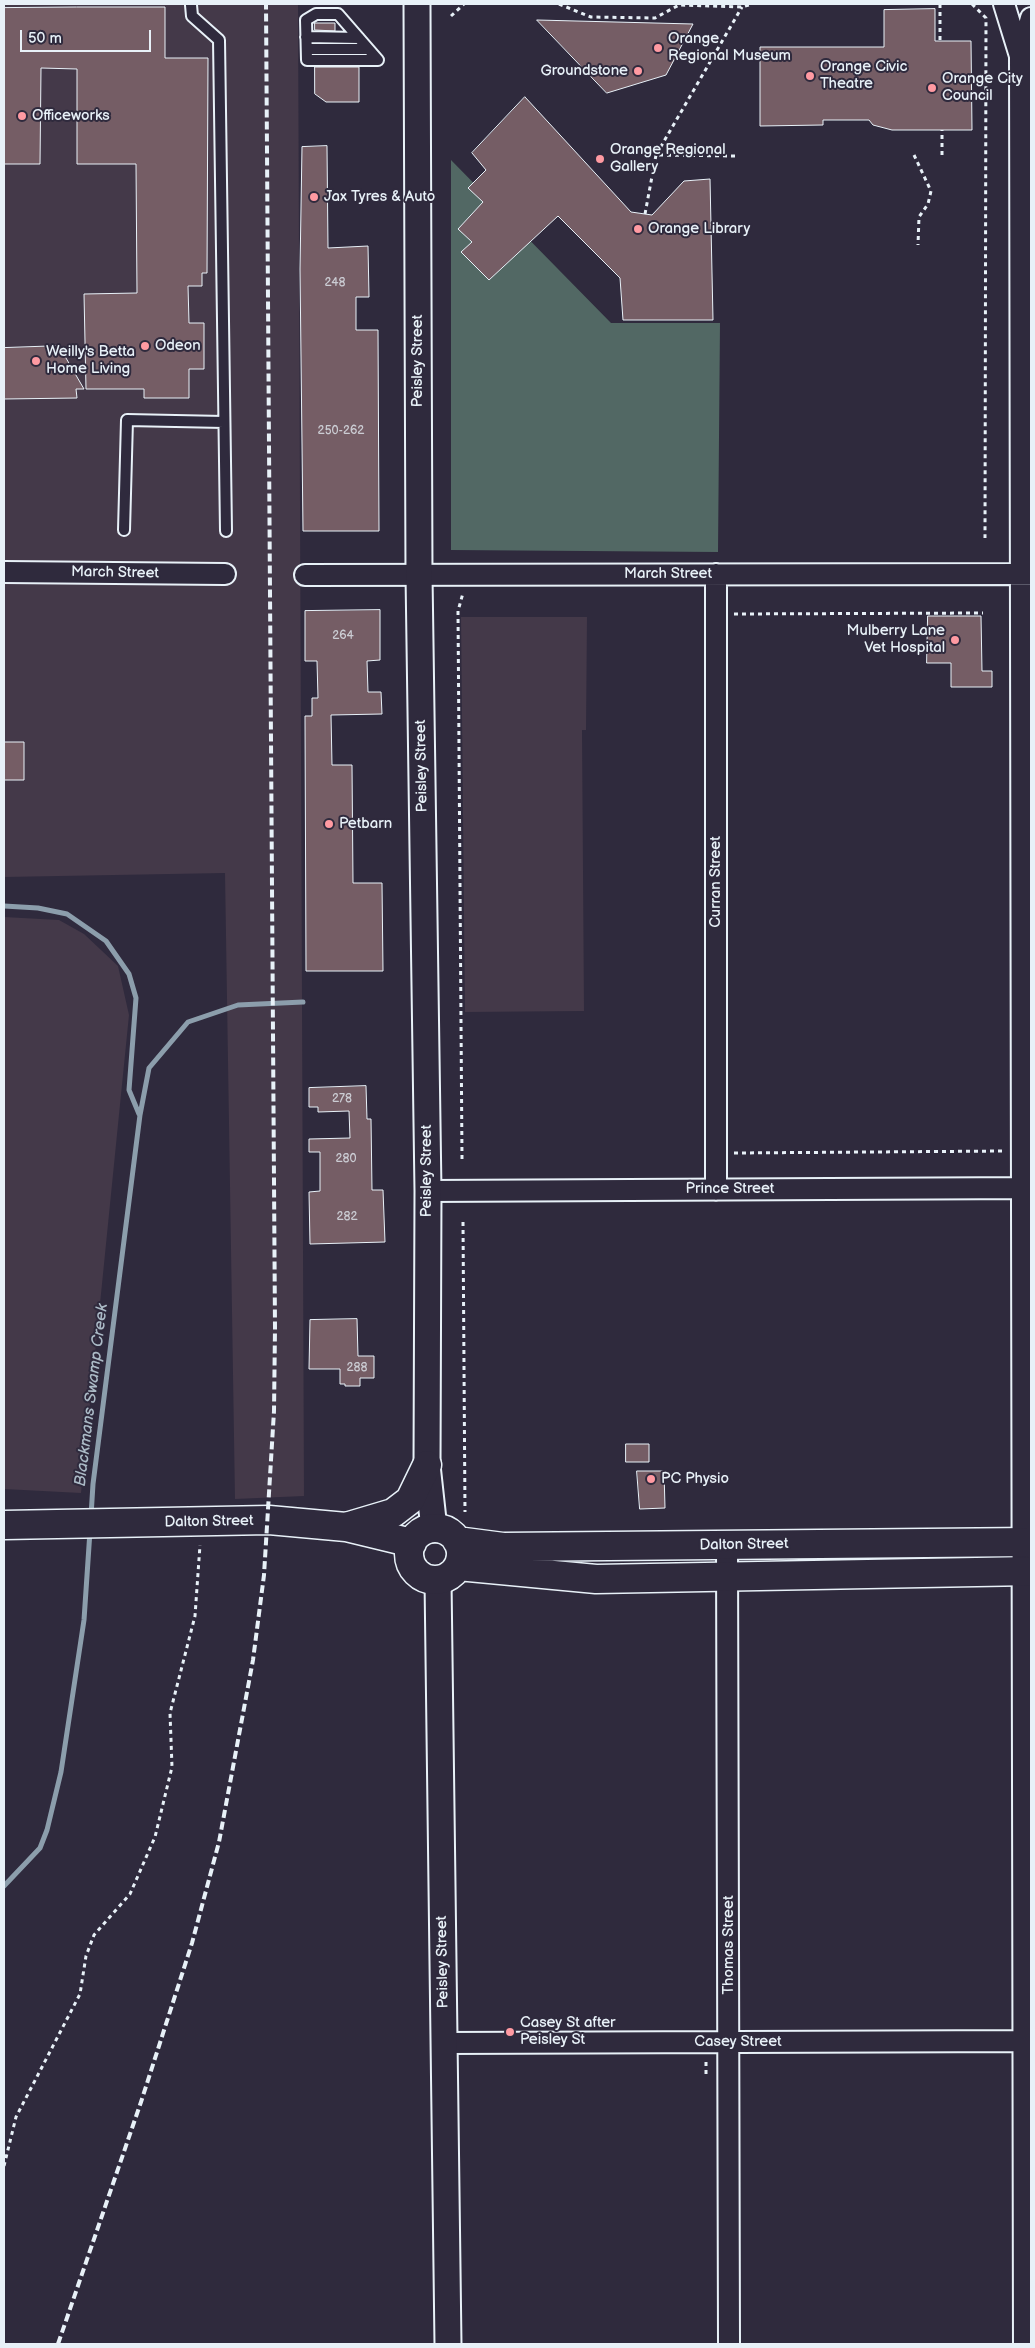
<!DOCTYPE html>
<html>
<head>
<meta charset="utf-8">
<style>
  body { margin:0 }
  #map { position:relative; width:1035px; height:2348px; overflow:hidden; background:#2f2a3d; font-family:"Balsamiq Sans",sans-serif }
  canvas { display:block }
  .frame { position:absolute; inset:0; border:5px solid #e8f1f8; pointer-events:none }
  .scale { position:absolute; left:20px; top:30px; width:131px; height:22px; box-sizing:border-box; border:2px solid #e8f1f8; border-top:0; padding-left:6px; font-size:15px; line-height:18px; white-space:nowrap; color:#e8f1f8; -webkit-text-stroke:4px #2f2a3d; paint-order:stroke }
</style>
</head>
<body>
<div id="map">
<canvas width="1035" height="2348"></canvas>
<div class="frame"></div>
<div class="scale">50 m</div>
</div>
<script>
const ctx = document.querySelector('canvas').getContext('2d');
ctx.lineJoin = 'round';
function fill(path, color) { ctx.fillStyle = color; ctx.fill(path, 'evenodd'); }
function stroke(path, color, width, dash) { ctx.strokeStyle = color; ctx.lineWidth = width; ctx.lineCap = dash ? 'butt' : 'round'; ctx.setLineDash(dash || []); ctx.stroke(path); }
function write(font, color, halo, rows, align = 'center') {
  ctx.font = font + ' "Balsamiq Sans",sans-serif'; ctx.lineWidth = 4; ctx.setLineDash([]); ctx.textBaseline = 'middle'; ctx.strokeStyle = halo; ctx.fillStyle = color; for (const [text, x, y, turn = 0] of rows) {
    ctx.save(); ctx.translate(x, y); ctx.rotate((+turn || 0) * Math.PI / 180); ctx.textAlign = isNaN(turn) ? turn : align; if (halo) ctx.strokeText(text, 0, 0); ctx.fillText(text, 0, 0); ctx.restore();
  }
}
fill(new Path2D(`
  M4,4H298L304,1496L235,1499L225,873L4,877Z
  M461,617H587L586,730H582L584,1011L465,1012Z
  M4,917L59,920L84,934L118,966L129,1015L81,1493L4,1489Z`), '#443949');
fill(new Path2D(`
  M451,160L611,323H720L718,552L451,550Z`), '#526864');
stroke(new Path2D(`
  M4,906L38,908L67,914L106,941L129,974L136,998L129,1090L139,1114
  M91,1516L93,1484L140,1115L149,1068L188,1022L238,1005L303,1002
  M4,1886L40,1848L47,1830L61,1772L84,1620L90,1531`), '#8c9eac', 5);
const building = new Path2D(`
  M77,7H165V58H208L207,273H202V286H188L189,323H204V369H189V398H144V389H86L84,294L137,293L136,164H77V69L41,68L40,164H4V8Z
  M935,9V41H971L972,130H892L873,125L869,120H823V125L760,126V47H884V10Z
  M537,20L693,24L666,75L607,93Z
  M315,23H335V31L315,30Z
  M315,67H359V102H326L315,94Z
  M525,97L631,212L652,215L684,181L710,179L713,320H623L620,278L558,216L489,280L461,252L472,242L458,229L483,202L468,188L486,170L472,153Z
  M327,146L328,248L368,246L369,297H356V330H378L379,531H303L300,269L302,147Z
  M59,346L84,389H76L77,398L4,399V348Z
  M380,610V660L367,661L368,692H381L382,714L331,715L332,765H352L353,883H382L383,971H306L305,716H312V698H318L317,661H305V611Z
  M928,616H981L982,671H992V687H951V663H927Z
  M4,742H24V780H4Z
  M366,1086L367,1119H371L372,1190H383L385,1242L310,1244L309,1192L320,1191V1152H309V1139L350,1138L349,1111L318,1112V1107H309V1088Z
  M357,1319L358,1356H374V1378H360V1386H345V1384H340V1369H309L310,1320Z
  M626,1444H649V1462H626Z
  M637,1471H664L665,1508L640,1509Z`);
fill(building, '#755d65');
stroke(building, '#e8f1f8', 1);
const service = new Path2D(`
  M191,5L192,16L219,40L226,531
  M316,14H338L378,60H307L306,20Z
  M306,37L359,38
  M307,49H368
  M124,530L127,420L224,422`);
const minor = new Path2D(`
  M1004,4L1020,56
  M4,572L225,574
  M716,574V1190
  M305,575L1031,574
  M428,1191L1031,1188
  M727,1545L729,2344
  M444,2043L1031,2041
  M1024,2344L1020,56L1031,18`);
const tertiary = new Path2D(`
  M417,4L419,575L428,1191L427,1465L434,1529
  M438,1580L448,2344`);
const secondary = new Path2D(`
  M4,1525L269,1520L346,1527L412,1543
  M346,1527L393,1513L410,1500L427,1465
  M409 1554a26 26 0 1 1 52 0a26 26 0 1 1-52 0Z
  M457,1541L503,1547L1031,1542
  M458,1566L596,1579L1031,1571`);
stroke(service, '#e8f1f8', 14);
stroke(minor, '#e8f1f8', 24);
stroke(tertiary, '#e8f1f8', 29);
stroke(secondary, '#e8f1f8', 31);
stroke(new Path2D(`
  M559,4L591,17L655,18L679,5L742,7L752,4
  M940,4V41
  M972,4L986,18L985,538
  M451,16L464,4
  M914,155L931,191L928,204L919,217L918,245
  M942,155V130
  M735,156L656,155L742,7
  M645,214L656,155
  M734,614L983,613
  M734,1153L1006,1151
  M462,1159L458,611L463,593
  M463,1222L465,1512
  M706,2074V2060
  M4,2166L16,2117L80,1994L86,1956L94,1935L130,1894L155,1837L172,1767L170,1713L195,1616L200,1545`), '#e8f1f8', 3, [4, 4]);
stroke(service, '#2f2a3d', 10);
stroke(minor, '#2f2a3d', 20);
stroke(tertiary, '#2f2a3d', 25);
stroke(secondary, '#2f2a3d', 28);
stroke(new Path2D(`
  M58,2344L141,2102L192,1943L219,1842L253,1660L264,1575L274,1411L275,1328L266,4`), '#e8f1f8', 4, [8, 4]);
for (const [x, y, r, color] of [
  [658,48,5,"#ff9aa2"],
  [638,71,5,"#ff9aa2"],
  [810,76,5,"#ff9aa2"],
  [932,88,5,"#ff9aa2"],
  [22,116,5,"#ff9aa2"],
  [600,159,5,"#ff9aa2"],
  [314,197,5,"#ff9aa2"],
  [638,229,5,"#ff9aa2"],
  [145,346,5,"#ff9aa2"],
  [36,361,5,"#ff9aa2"],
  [955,640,5,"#ff9aa2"],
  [329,824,5,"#ff9aa2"],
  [651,1479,5,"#ff9aa2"],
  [510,2032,5,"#ff9aa2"]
]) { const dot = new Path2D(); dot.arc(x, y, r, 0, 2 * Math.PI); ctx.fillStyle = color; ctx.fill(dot); stroke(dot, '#2f2a3d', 2); }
write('12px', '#cbccd3', null, [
  ["248",335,283],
  ["250-262",341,431],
  ["264",343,636],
  ["278",342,1099],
  ["280",346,1159],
  ["282",347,1217],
  ["288",357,1368]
]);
write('15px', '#e8f1f8', '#2f2a3d', [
  ["Orange",668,39],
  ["Regional Museum",668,56],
  ["Orange Civic",820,67],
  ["Theatre",820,84],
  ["Groundstone",628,71,"right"],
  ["Orange City",942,79],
  ["Council",942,96],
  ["Officeworks",32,116],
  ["Orange Regional",610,150],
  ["Gallery",610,167],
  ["Jax Tyres & Auto",324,197],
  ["Orange Library",648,229],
  ["Odeon",155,346],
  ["Weilly's Betta",46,352],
  ["Home Living",46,369],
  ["Mulberry Lane",945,631,"right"],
  ["Vet Hospital",945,648,"right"],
  ["Petbarn",339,824],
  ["PC Physio",661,1479],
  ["Casey St after",520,2023],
  ["Peisley St",520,2040]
], 'left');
write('15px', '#e8f1f8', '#2f2a3d', [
  ["Peisley Street",418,361,-90],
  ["March Street",115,573,1],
  ["March Street",668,574],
  ["Peisley Street",422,766,-91],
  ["Curran Street",716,882,-90],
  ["Peisley Street",427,1171,-90],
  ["Prince Street",730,1189],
  ["Dalton Street",209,1522,-1],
  ["Dalton Street",744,1545,-1],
  ["Thomas Street",729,1945,-90],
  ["Peisley Street",443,1962,-91],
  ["Casey Street",738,2042]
]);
write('italic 16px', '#abbac6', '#2f2a3d', [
  ["Blackmans Swamp Creek",92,1395,-83]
]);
</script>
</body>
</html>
